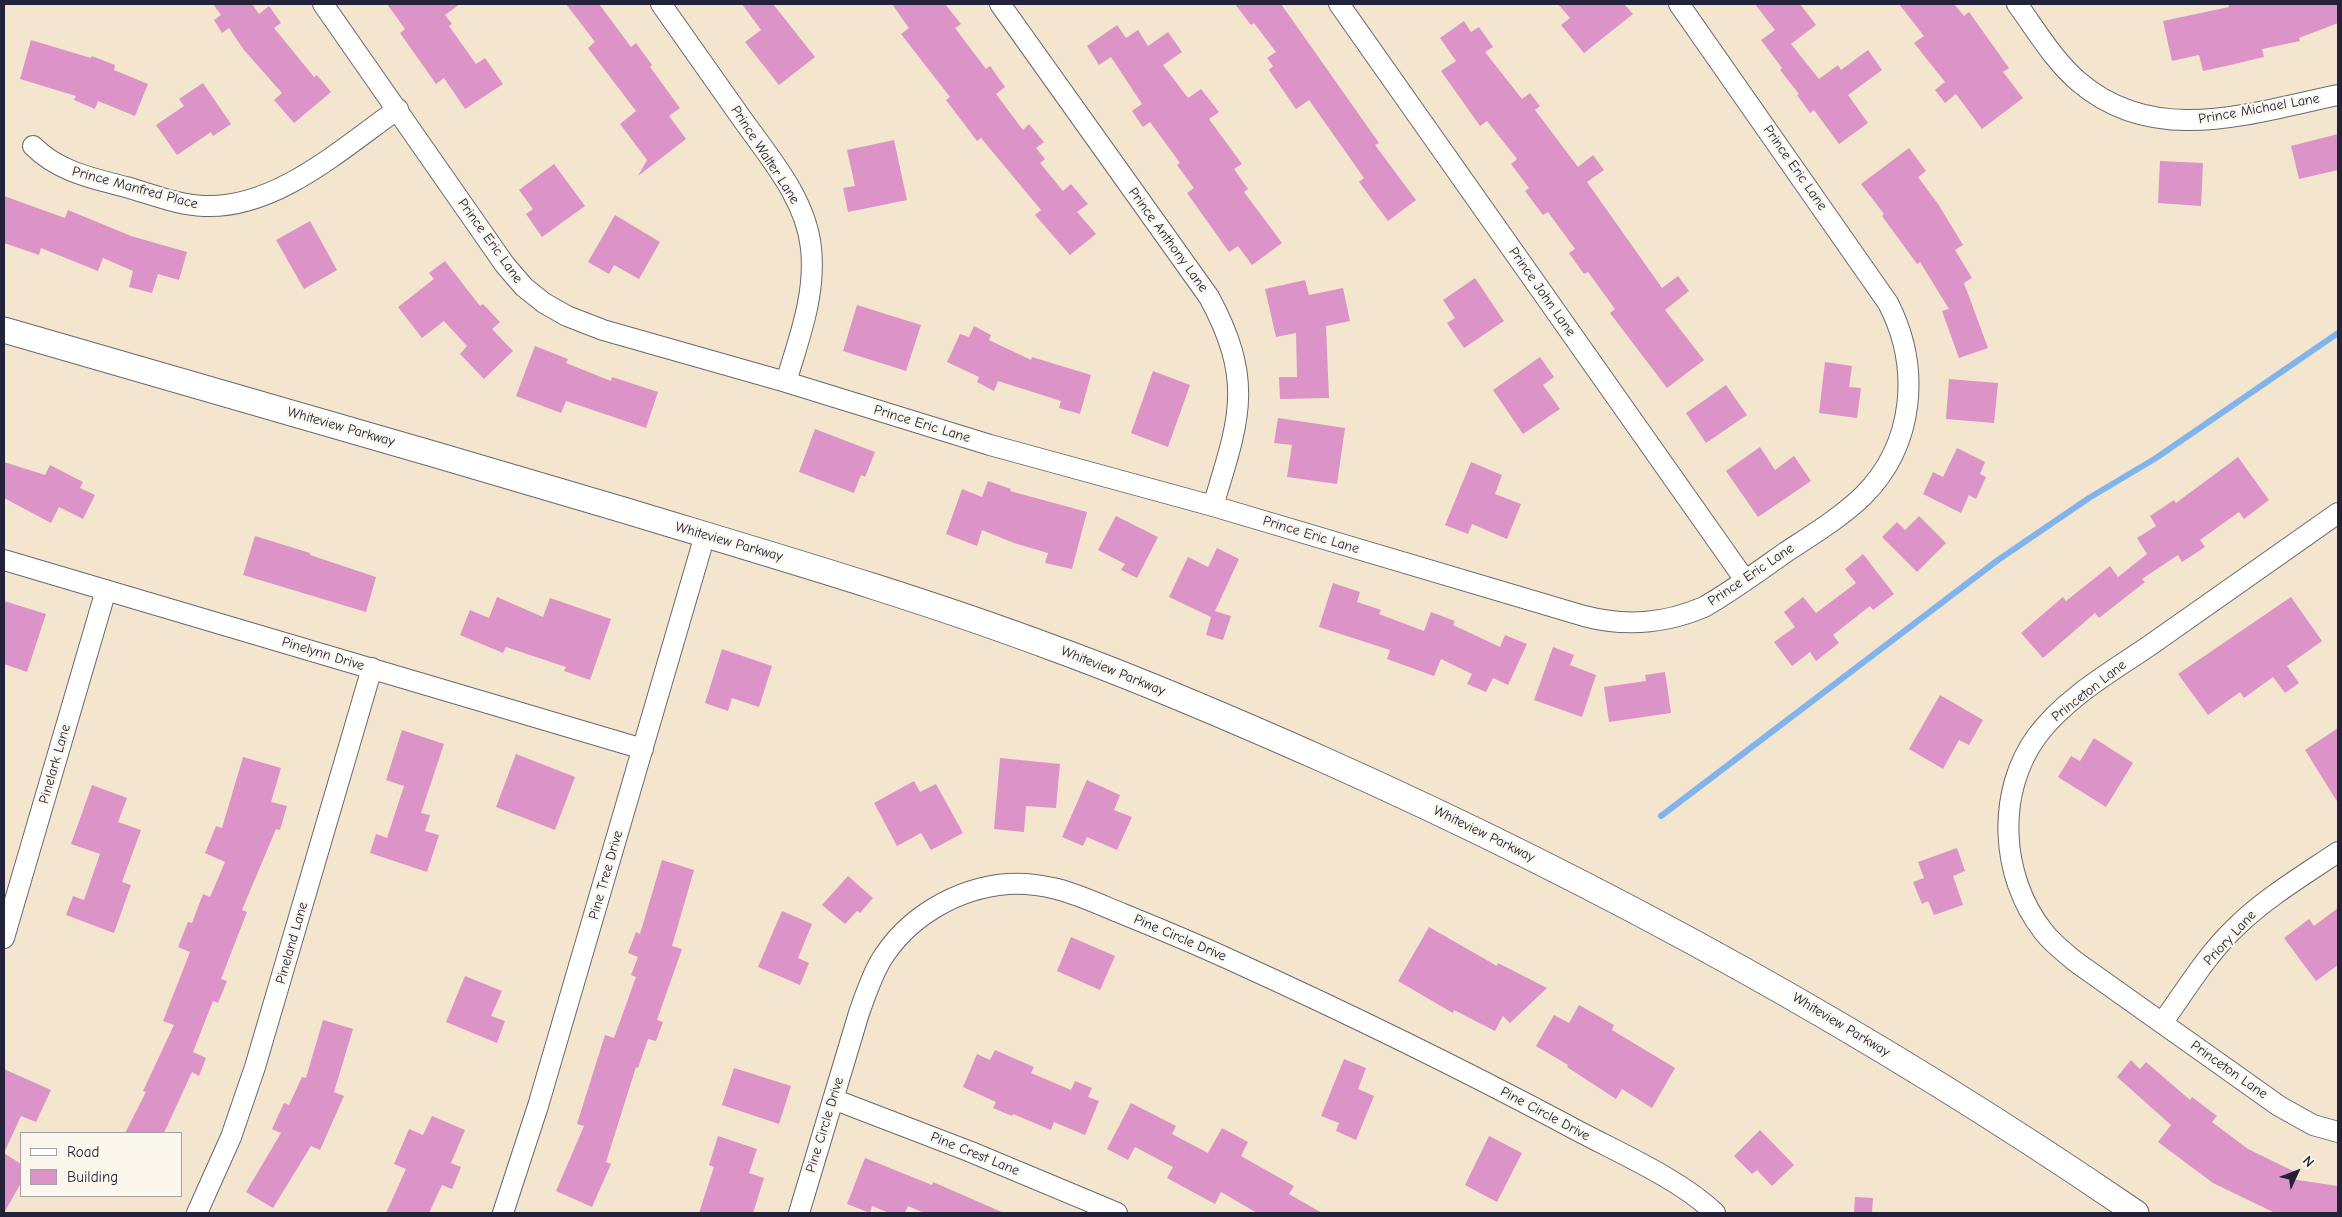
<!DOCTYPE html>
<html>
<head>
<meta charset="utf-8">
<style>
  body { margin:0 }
  #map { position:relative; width:2342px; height:1217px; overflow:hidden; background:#f4e6ce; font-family:"Comic Neue",sans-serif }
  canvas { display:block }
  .frame { position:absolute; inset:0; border:5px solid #22223b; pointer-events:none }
  .legend { position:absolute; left:20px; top:1132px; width:162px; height:65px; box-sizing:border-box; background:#fbf7ec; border:1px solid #a4a2a5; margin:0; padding:6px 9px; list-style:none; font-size:15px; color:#22223b }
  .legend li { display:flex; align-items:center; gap:10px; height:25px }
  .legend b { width:25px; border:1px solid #a4a2a5 }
  .north { position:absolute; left:2272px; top:1147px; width:50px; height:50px; -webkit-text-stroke:4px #fbf7ec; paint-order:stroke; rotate:47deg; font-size:14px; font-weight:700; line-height:20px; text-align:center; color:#22223b }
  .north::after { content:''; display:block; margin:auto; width:18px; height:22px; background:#22223b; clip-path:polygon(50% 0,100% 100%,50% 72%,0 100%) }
</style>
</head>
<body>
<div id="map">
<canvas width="2342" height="1217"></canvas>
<div class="frame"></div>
<ul class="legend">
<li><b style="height:6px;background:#fff"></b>Road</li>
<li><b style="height:14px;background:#dc93c7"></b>Building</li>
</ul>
<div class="north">N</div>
</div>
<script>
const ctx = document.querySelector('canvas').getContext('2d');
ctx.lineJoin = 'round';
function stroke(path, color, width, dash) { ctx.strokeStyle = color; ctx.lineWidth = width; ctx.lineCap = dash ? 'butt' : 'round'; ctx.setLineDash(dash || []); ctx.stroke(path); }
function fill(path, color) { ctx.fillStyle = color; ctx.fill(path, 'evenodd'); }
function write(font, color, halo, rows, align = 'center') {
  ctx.font = font + ' "Comic Neue",sans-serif'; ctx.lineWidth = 4.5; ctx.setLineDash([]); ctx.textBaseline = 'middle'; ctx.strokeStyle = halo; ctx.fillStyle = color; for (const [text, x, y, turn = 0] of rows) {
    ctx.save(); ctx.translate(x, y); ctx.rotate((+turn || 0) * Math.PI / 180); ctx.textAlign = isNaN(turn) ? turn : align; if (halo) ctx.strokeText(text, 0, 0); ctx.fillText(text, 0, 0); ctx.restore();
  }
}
stroke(new Path2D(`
  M1661,816L1998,560L2089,498L2156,458L2338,333`), '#81b3ed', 6);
fill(new Path2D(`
  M213,4H252L259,14L269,6L281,23L274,28L314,77L317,75L331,92L294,123L274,100L282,93L244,50L229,28L222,33L214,20L221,15Z
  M387,4H460L445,15L452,24L449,26L476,64L485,58L503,84L465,109L444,78L436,84L400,33L405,29Z
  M566,4H599L631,47L636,43L652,65L650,67L680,108L669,116L686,139L638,176L647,160L620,124L636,111L588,48L595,42Z
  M742,4H773L815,57L779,85L745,42L761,30Z
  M892,4H945L961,24L955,28L986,69L990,66L1005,87L996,94L1023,130L1029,124L1044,142L1036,148L1045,159L1040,163L1063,191L1071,184L1088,204L1077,212L1096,234L1070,255L1035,215L1041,210L981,138L977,141L946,100L950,97L901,34L909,28Z
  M1235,4H1281L1379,143L1375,145L1416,200L1388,221L1359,182L1364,178L1309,100L1296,109L1269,70L1273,66L1267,58L1276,52L1254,23L1251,25Z
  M1558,4H1624L1633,14L1584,53L1561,25L1570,18Z
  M1755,4H1800L1816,25L1791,44L1819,79L1838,65L1841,70L1868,50L1882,70L1848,95L1868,123L1839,144L1814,110L1810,113L1797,95L1799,94L1780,70L1782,68L1761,40L1775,30Z
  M1899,4H1954L1964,16L1969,12L2009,68L2003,72L2023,98L1982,129L1956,94L1945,103L1935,90L1945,82L1914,43L1924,36Z
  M2228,4H2338V23L2299,38L2300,41L2262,49L2264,57L2226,66L2203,71L2199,55L2172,61L2163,21L2229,7Z
  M1464,21L1471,32L1479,27L1493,47L1485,52L1522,99L1530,93L1540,106L1535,110L1578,167L1593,155L1604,170L1587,182L1662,288L1678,276L1689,291L1665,310L1704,360L1667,388L1610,313L1615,309L1588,272L1584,274L1569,253L1575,249L1548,212L1543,215L1525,191L1529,188L1511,164L1517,159L1487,121L1480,126L1441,71L1456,61L1440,38Z
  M1117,25L1126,38L1138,30L1148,46L1168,32L1182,52L1163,65L1188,98L1201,89L1219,112L1209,119L1242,164L1234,169L1248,189L1244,192L1282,243L1252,265L1238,246L1229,252L1187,193L1194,188L1177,165L1180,163L1150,122L1143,127L1132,111L1142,104L1111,57L1099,65L1087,46Z
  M31,40L91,58L92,56L115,65L114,70L148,84L135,116L98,101L95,109L74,100L76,96L20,79Z
  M203,83L231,124L213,136L211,132L177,155L156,125L184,106L179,99Z
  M2338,134V170L2299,179L2291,146Z
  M894,140L907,200L848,212L843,188L855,186L847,150Z
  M1909,148L1926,171L1918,177L1938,204L1963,245L1955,250L1972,278L1964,283L1988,348L1959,358L1942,311L1949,309L1920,262L1917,264L1882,216L1884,214L1861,184Z
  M2160,161L2203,163L2201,206L2158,203Z
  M554,164L585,206L542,237L526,214L533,209L519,190Z
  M4,196L65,218L68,210L131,236L187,252L179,280L158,274L152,293L129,287L133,271L103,258L98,271L41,248L39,255L4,243Z
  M615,215L660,242L639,279L614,265L609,274L588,262Z
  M310,221L337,270L304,289L276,240Z
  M445,261L480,306L483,304L500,322L492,329L513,351L484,379L460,354L467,346L444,321L422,338L398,307L434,279L429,273Z
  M1475,278L1504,321L1464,348L1447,323L1455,318L1443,300Z
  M1305,280L1309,295L1343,288L1350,321L1326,326L1329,398L1280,399L1279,377H1297L1296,333L1276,337L1265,289Z
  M857,305L921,325L906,371L843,351Z
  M974,326L991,335L989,340L1031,360L1032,357L1091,375L1080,414L1059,408L1061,401L998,381L994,391L977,382L979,377L947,362L960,334L969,337Z
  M535,346L568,359L566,363L611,381L612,377L658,392L646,428L566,401L561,413L516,396Z
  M1540,357L1554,377L1543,385L1560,409L1523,434L1493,390Z
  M1825,362L1852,366L1849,387L1861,388L1857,418L1819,413Z
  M1153,371L1190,385L1168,447L1131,433Z
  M1949,379L1998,383L1994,423L1946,419Z
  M1726,385L1747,415L1706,443L1686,413Z
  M1278,418L1345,428L1337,484L1287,477L1292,445L1274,443Z
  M815,429L875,452L865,477L861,475L854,493L799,472Z
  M1760,447L1775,470L1794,456L1811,481L1758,517L1726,471Z
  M1957,448L1985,462L1980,474L1986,477L1976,499L1969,495L1961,513L1923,494L1933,472L1943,477Z
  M2238,457L2269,500L2244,519L2239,512L2200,540L2205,547L2182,562L2178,555L2142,579L2145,582L2099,618L2095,613L2043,658L2021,633L2063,597L2066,601L2110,566L2118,577L2147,554L2137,538L2156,526L2150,516L2174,500L2176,503Z
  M4,462L45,475L50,465L83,482L80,488L95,495L83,519L59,507L51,523L4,498Z
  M1471,462L1502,475L1495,494L1521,504L1507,539L1472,524L1468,534L1445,525Z
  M988,481L1011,489L1010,491L1087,512L1072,569L1045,563L1048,553L1014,543L982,530L977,546L946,534L962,489L982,497Z
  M1116,516L1158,537L1137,578L1121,570L1125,564L1098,550Z
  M1919,516L1946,543L1917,572L1882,537L1897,522L1905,530Z
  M255,536L310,553V555L376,577L366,612L243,575Z
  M1217,548L1239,559L1215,611L1231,616L1223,640L1206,635L1211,617L1169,597L1188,557L1208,567Z
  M1863,554L1894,594L1873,610L1870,606L1833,635L1839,643L1816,661L1810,652L1792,666L1774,642L1795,627L1784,612L1803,597L1816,613L1856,583L1845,569Z
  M1333,583L1360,592L1357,602L1381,610L1379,614L1424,631L1431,612L1455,621L1453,625L1500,647L1505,635L1527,644L1508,685L1493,678L1486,692L1467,684L1472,674L1441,659L1434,676L1387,659L1390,650L1319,627Z
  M497,597L543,617L550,598L611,619L590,680L564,671L566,667L506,647L503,653L460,635L470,610L489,618Z
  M2291,597L2322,641L2287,666L2299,683L2285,693L2273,677L2244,698L2240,692L2208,715L2178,674Z
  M4,601L46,614L27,672L4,664Z
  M1553,647L1574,655L1570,665L1596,675L1582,717L1534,700Z
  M722,649L772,666L759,707L732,698L728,711L705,703Z
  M1665,672L1671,713L1609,722L1604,687L1646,681L1645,675Z
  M1940,695L1983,720L1969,745L1959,740L1943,769L1909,749Z
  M2338,728V803L2305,750Z
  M402,730L444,744L421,813L430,815L425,831L439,835L427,872L370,853L376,834L387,838L404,786L386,780Z
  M2094,738L2133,763L2106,807L2058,777L2071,756L2080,761Z
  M516,754L575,777L555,830L496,807Z
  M243,757L281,768L271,802L287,806L280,830L276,829L242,910L247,912L221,979L227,981L218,1003L213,1001L193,1052L206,1058L199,1076L192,1072L164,1133H125L146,1092L143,1091L174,1025L163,1021L190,952L178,947L188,922L192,923L203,894L210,897L225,862L205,853L216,826L222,828Z
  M1000,758L1060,764L1056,808L1026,806L1024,832L994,829Z
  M1087,780L1120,795L1114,810L1132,817L1117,850L1087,837L1083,846L1062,837Z
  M914,781L920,792L936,784L963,833L931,850L921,833L897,846L874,803Z
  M92,785L127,798L118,822L141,830L122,882L131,885L114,933L66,915L73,896L84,900L100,854L71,844Z
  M1957,848L1965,871L1953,876L1963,905L1934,915L1928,901L1922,904L1913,882L1924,878L1918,862Z
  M662,860L694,870L672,946L682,949L657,1020L663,1022L656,1041L648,1039L638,1068L636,1067L606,1162L611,1164L592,1207L556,1191L584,1126L577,1124L605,1035L614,1038L636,977L631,975L638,957L628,953L636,932L640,934Z
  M848,876L873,898L860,913L857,911L845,924L822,905Z
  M2338,908V965L2316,981L2284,938L2309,919L2314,926Z
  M782,911L812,924L798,958L809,963L800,985L758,967Z
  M1429,927L1497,966L1498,963L1547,988L1510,1023L1503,1016L1495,1031L1454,1010L1453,1013L1398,981Z
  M1071,937L1115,956L1100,990L1057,971Z
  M465,976L502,991L491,1016L505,1021L497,1043L446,1022Z
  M1579,1005L1614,1025L1612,1030L1675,1068L1652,1108L1622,1089L1616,1099L1567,1067L1568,1065L1536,1046L1554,1015L1569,1023Z
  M323,1020L353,1029L334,1092L344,1096L320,1150L311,1146L273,1208L246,1192L281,1133L272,1129L284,1103L289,1105L302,1077L306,1078Z
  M995,1050L1034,1067L1031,1073L1071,1090L1075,1081L1092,1088L1088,1097L1099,1101L1085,1135L1054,1122L1051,1130L1013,1114L1012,1116L993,1108L996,1102L963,1087L977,1054L990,1060Z
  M1344,1059L1366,1068L1358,1089L1374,1096L1356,1140L1336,1131L1339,1123L1321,1116Z
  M2131,1060L2140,1069L2146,1062L2190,1100L2192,1097L2217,1116L2212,1122L2248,1149L2295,1172L2291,1179L2338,1186V1213H2275L2213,1183L2158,1142L2171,1125L2117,1077Z
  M734,1068L791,1086L779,1124L722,1105Z
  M4,1069L51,1090L36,1122L21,1116L4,1153L21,1164V1183L4,1213Z
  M1131,1103L1176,1126L1172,1134L1208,1153L1222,1128L1248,1142L1241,1156L1294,1186L1289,1194L1322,1213H1257L1221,1192L1215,1204L1167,1178L1173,1167L1135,1147L1128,1160L1107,1149Z
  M432,1116L465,1130L451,1163L461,1167L452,1189L442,1185L429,1213H386L406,1169L394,1164L409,1129L423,1135Z
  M1760,1130L1794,1165L1772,1186L1757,1170L1752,1174L1734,1156Z
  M718,1136L757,1149L749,1173L764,1178L753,1213H699L714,1167L709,1165Z
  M1489,1136L1522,1153L1497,1202L1465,1185Z
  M865,1158L932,1185L933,1182L1004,1213H924L908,1206L905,1213H889L872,1206L870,1213L847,1204Z
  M1855,1197L1873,1198L1872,1213H1854Z`), '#dc93c7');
const minor = new Path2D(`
  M323,4L505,265L524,287L544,303L567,316L603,330L786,382L990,445L1213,506L1584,616C1626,627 1664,624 1704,607C1732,591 1759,571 1786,552C1812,535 1840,518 1863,496C1915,444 1921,367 1888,303L1679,4
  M661,4C687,41 714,79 740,116C768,156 806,198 811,248C816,295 799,338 786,382
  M1000,4L1209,297C1255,382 1239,420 1213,506
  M1339,4L1745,580
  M2017,4C2036,30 2054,61 2079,82C2155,147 2251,113 2338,95
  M33,146C59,172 92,178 126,187C151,194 178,205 204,206C276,209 341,149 398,109
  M2338,513C2275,557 2212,601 2149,646C2111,672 2065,698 2037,736C1996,792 2000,876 2043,931C2052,943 2064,952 2076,962L2279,1106L2313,1125L2338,1132
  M4,560L643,749
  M4,938L106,590
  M2162,1023C2186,990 2207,954 2237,926C2267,897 2304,875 2338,852
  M833,1099L971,1152L1117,1213
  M197,1213L231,1137L255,1067L372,668
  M503,1213L538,1106L705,535
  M799,1213L859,1013C865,996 871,978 880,962C906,918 956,888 1008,884C1024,883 1041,885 1057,889C1080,895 1101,905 1123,914C1160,929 1196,944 1233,961C1345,1012 1456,1066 1565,1124C1610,1149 1678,1177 1715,1213`);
const tertiary = new Path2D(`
  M4,330C209,389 415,448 620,509C765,553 911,595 1053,648C1144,681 1234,720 1322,759C1607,886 1879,1037 2136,1213`);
stroke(minor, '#6c676e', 22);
stroke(tertiary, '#6c676e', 27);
stroke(minor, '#fff', 20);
stroke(tertiary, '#fff', 25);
write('14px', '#22223b', '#fbf7ec', [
  ["Prince Michael Lane",2259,109,-10],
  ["Prince Walter Lane",765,155,57],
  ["Prince Eric Lane",1795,168,55],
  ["Prince Manfred Place",135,188,15],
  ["Prince Anthony Lane",1168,240,54],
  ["Prince Eric Lane",490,241,54],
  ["Prince John Lane",1542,292,55],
  ["Prince Eric Lane",922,424,17],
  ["Whiteview Parkway",341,427,16],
  ["Prince Eric Lane",1311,535,17],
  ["Whiteview Parkway",729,542,16],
  ["Prince Eric Lane",1751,575,-34],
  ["Pinelynn Drive",323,654,17],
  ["Whiteview Parkway",1113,671,22],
  ["Princeton Lane",2089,691,-38],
  ["Pinelark Lane",55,764,-74],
  ["Whiteview Parkway",1484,834,26],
  ["Pine Tree Drive",606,875,-74],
  ["Pine Circle Drive",1180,938,23],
  ["Priory Lane",2230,938,-47],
  ["Pineland Lane",292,943,-74],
  ["Whiteview Parkway",1841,1025,31],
  ["Princeton Lane",2229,1070,35],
  ["Pine Circle Drive",1545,1114,28],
  ["Pine Circle Drive",825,1125,-73],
  ["Pine Crest Lane",975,1154,22]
]);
</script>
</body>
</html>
